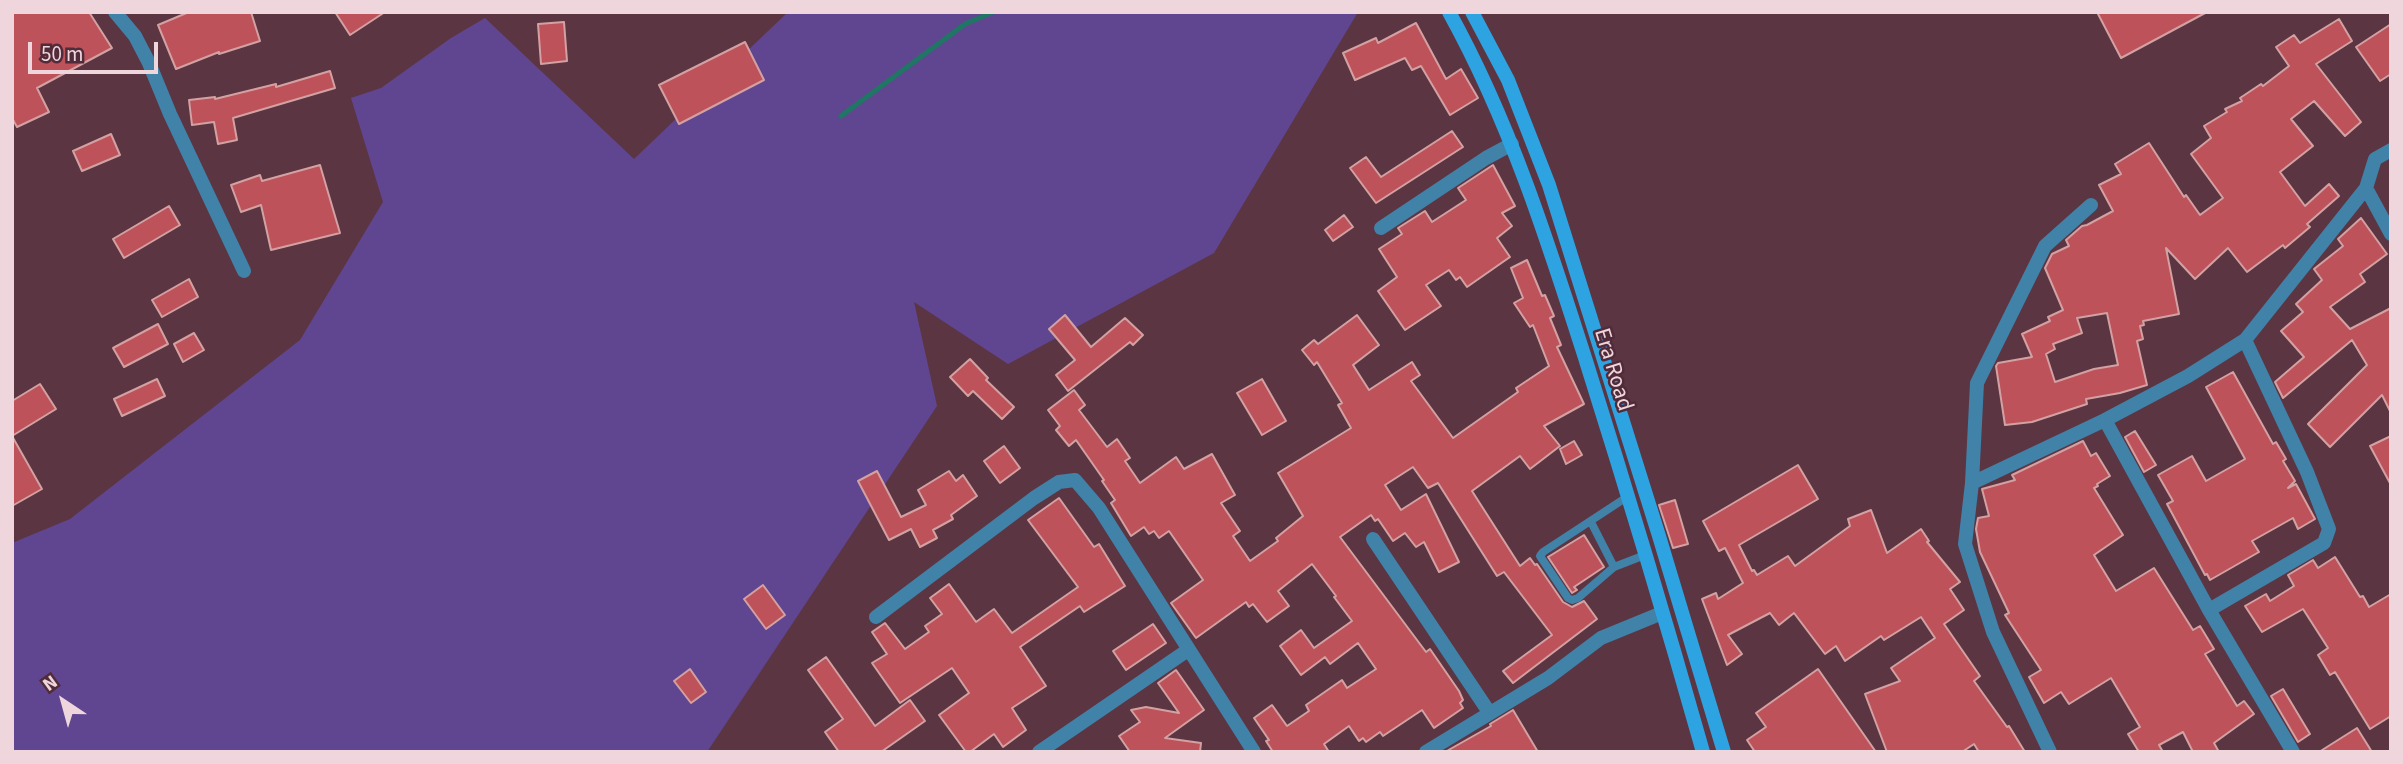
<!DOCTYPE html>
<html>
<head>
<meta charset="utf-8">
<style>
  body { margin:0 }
  #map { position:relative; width:2403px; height:764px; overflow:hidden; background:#5c3543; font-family:"Source Sans 3",sans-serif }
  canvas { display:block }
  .frame { position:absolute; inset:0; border:14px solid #efd6dd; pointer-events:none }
  .north { position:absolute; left:28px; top:666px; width:70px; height:70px; -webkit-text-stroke:5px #512b39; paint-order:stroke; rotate:324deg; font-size:19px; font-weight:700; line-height:28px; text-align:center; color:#efd6dd }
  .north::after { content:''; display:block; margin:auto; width:24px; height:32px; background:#efd6dd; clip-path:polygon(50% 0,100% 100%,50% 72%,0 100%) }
  .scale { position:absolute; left:28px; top:42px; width:130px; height:32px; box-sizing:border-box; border:4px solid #efd6dd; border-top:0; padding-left:9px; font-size:21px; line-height:24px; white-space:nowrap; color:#efd6dd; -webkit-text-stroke:5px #512b39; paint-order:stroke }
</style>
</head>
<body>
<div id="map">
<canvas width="2403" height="764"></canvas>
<div class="frame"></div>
<div class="north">N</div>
<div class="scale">50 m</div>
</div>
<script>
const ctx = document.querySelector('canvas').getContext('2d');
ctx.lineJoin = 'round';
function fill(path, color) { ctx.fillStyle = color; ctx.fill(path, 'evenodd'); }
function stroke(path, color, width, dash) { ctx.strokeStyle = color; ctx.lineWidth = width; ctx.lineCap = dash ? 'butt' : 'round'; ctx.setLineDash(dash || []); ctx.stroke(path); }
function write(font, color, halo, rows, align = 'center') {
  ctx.font = font + ' "Source Sans 3",sans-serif'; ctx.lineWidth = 5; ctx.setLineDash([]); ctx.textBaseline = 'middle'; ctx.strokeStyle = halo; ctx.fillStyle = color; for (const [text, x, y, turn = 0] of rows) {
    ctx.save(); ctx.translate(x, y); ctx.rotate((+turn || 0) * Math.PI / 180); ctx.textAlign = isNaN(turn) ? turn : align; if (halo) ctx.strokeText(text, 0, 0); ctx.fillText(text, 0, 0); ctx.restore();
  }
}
fill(new Path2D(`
  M788,12H1358L1214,253L1008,364L914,302L937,406L707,752H12V543L70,519L300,340L383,202L351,98L381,88L451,38L485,18L634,159Z`), '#604691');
stroke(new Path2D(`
  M841,116L965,24L993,12`), '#207565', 5);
const building = new Path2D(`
  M12,12H89L112,48L37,88L49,112L17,127L12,118Z
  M189,12H251L260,41L219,54V52L176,69L158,25Z
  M335,12H385L350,35Z
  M2097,12H2207L2121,58Z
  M2339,19L2352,41L2316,64L2361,122L2345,136L2314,101L2291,119L2313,146L2280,172L2305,206L2329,184L2339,196L2307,224L2310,227L2285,248L2283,245L2247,272L2228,248L2195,279L2166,248L2179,314L2143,321L2144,325L2140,326L2143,339L2137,341L2147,385L2120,393L2086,399L2087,404L2032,422L2005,425L1996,366L1998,363L2032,357L2022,334L2050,321L2048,317L2063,310L2045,268L2052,254L2069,246L2066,240L2082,226L2087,225L2113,211L2099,185L2121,174L2115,164L2149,143L2184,197L2186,195L2200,215L2223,198L2191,154L2211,138L2204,126L2227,112L2225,109L2242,101L2240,98L2261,84L2263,86L2289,66L2276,47L2294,35L2300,43ZM2107,313L2118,365L2094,369L2055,382L2046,354L2055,349L2053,344L2082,333L2077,318Z
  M564,22L567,61L541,64L538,24Z
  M1416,23L1446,79L1461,69L1478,98L1450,115L1421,66L1412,70L1405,58L1355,80L1343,53L1376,38L1378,43Z
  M2391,24V74L2380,81L2356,47Z
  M745,42L764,80L679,124L659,85Z
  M330,71L335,88L233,118L237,140L218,144L214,122L192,125L189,100L215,97V99L276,84V87Z
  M1452,131L1463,147L1376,203L1350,168L1366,157L1381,177Z
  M111,134L120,155L82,171L73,151Z
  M320,165L340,233L271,250L261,205L241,212L231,185L260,175L262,181Z
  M1493,165L1515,206L1502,213L1512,226L1497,238L1510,257L1467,287L1460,277L1456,280L1449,270L1426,285L1441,306L1405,330L1378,291L1397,277L1379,249L1402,234L1398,228L1425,211L1432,222L1466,200L1458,188Z
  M169,206L180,225L124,258L113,239Z
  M1344,215L1353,227L1333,241L1325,230Z
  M2361,218L2387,254L2360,274L2365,282L2330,307L2350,329L2391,308V413L2382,395L2330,447L2308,424L2367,365L2352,340L2283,398L2275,382L2304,357L2281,331L2303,312L2296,304L2322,280L2314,269L2343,246L2338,239Z
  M1527,260L1542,296L1545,295L1554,316L1550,318L1561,345L1557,347L1584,404L1544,426L1560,446L1530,469L1520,456L1472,491L1520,566L1530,558L1535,565L1537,564L1563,602L1572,607L1584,601L1597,619L1513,683L1503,671L1552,635L1504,572L1497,576L1438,483L1428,488L1413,467L1385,485L1401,510L1426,494L1459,562L1439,572L1424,542L1416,547L1405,533L1393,541L1378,519L1375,521L1371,515L1340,537L1426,652L1430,649L1459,691L1463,700L1460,703L1463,708L1434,728L1422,710L1383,736L1380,732L1366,742L1363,738L1359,741L1349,726L1324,744L1329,752H1273L1266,741L1269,740L1254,718L1272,705L1287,726L1309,711L1306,705L1342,680L1347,688L1376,669L1358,643L1330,664L1325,657L1301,675L1280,646L1301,630L1314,648L1352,621L1334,597L1336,596L1312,564L1278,591L1289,606L1267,622L1253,604L1249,607L1246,602L1196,638L1171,603L1203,580L1169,531L1159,538L1154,531L1149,534L1144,527L1131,536L1111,503L1115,500L1102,481L1104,480L1076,440L1069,446L1056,430L1060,426L1048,410L1074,390L1085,405L1079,410L1107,447L1117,439L1130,458L1125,461L1140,483L1176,457L1184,469L1212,454L1235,495L1221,503L1240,531L1233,536L1250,561L1278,541L1276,538L1303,516L1278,473L1351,428L1338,405L1342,403L1317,362L1314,365L1302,350L1314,340L1318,344L1357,315L1379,345L1353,365L1369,390L1412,362L1420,375L1411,381L1453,438L1518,392L1516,388L1549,366L1533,325L1530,327L1514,303L1523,298L1511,268Z
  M189,279L198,297L162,317L152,300Z
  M1065,315L1091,347L1125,318L1143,335L1133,345L1130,342L1068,391L1056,375L1075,360L1049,329Z
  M158,324L168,344L124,367L113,348Z
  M194,333L204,350L183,362L174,344Z
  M970,359L988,378L986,380L1014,407L1002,419L973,391L968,396L950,377Z
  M2233,372L2273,444L2276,442L2286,459L2283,461L2295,481L2288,488L2296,484L2315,519L2298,529L2293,518L2252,541L2259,552L2210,580L2207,574L2205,575L2167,504L2173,501L2158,475L2192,456L2206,481L2245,459L2206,387Z
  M157,379L165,396L122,416L114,399Z
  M1262,379L1286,421L1262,435L1237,393Z
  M40,384L56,409L12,436L42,489L12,506V401Z
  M2135,431L2156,465L2144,472L2125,437Z
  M2391,436V485L2370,446Z
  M1574,441L1582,455L1566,464L1560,449Z
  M2083,441L2091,456L2096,453L2110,476L2097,484L2098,486L2094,488L2123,535L2094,555L2116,591L2154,568L2193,630L2200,626L2214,649L2205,654L2237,706L2244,701L2254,714L2214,743L2219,752H2193L2183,732L2159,745L2163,752H2139L2128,734L2140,727L2111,678L2069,704L2061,692L2044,703L2029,677L2041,670L2005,615L2009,613L1980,552L1976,529L1978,518L1989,516L1982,489L2015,480L2012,475Z
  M1004,446L1020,468L1000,483L984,461Z
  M1798,465L1818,499L1739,545L1752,571L1754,570L1757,575L1788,556L1795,566L1850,526L1848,519L1871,510L1887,553L1921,529L1929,541L1927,542L1960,582L1950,589L1964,610L1944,624L1980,676L1974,681L2007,727L2009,726L2025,752H1979L1974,744L1962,752H1887L1865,694L1900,681L1891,668L1935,638L1921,617L1884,640L1881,636L1845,661L1836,646L1825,654L1794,613L1779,625L1770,613L1728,635L1742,654L1727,665L1702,599L1716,593L1718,599L1743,583L1725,548L1719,551L1703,521Z
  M877,471L901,517L926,505L918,490L949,471L956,481L963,475L977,496L951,515L953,519L933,530L937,538L920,547L911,529L889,540L858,481Z
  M1059,498L1094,547L1099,544L1125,586L1084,612L1080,606L1020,647L1046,686L1012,708L1026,730L1003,747L994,734L970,752H966L939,715L969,693L952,668L900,703L872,663L887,654L872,632L885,623L905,649L929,632L925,626L942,614L930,598L949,584L976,622L994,609L1012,633L1078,587L1028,520Z
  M1675,500L1688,544L1673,548L1659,505Z
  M1584,535L1604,567L1574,587L1577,590L1572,593L1548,557Z
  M2335,557L2360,597L2363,596L2369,607L2391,594V716L2370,729L2335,672L2330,675L2318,655L2328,648L2303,609L2262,632L2245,606L2266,594L2270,601L2294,586L2288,575L2313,560L2318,568Z
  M763,585L785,615L766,629L744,599Z
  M1153,624L1166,643L1126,670L1113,651Z
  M826,657L875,726L910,700L925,721L881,752H839L825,732L843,719L808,670Z
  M690,669L706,692L691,703L674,681Z
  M1818,669L1876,752H1755L1747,740L1766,727L1756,713Z
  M1176,670L1204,710L1165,738L1201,743L1200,752H1130L1119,736L1140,722L1131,710L1146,707L1179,713L1158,683Z
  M2283,689L2310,734L2298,742L2271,696Z
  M1513,710L1538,752H1445L1491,726L1490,724Z
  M2357,728L2372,752H2319Z`);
fill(building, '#bd525b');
stroke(building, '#d3a1a2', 2);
stroke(new Path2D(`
  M1627,497L1543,552L1540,556L1568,598L1572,600L1578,598L1614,567L1645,555
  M1591,522L1614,567`), '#4182a9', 8);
stroke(new Path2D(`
  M115,12L135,36L149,63L170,114L244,271
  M2366,188L2391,234
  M1381,228L1486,158L1512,144
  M2105,420L2209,610L2293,752
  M1972,483L2105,420L2188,376L2245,340L2366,188L2375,159L2391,150
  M1373,539L1489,712
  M2209,610L2324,543L2329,529L2307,472L2245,340
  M876,617L1034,498L1059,482L1075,480L1099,508L1254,752
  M1039,752L1188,650
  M1426,752L1548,678L1601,638L1662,613
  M2050,752L1993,632L1965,544L1972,483L1977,383L2045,246L2091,205`), '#4182a9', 14);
stroke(new Path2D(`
  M1449,12C1510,122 1548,242 1586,361C1627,491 1666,621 1703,752
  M1472,12L1508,80L1549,185L1659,536L1724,752`), '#2ea3e1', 14);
write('23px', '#efd6dd', '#512b39', [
  ["Era Road",1612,370,73]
]);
</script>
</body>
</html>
